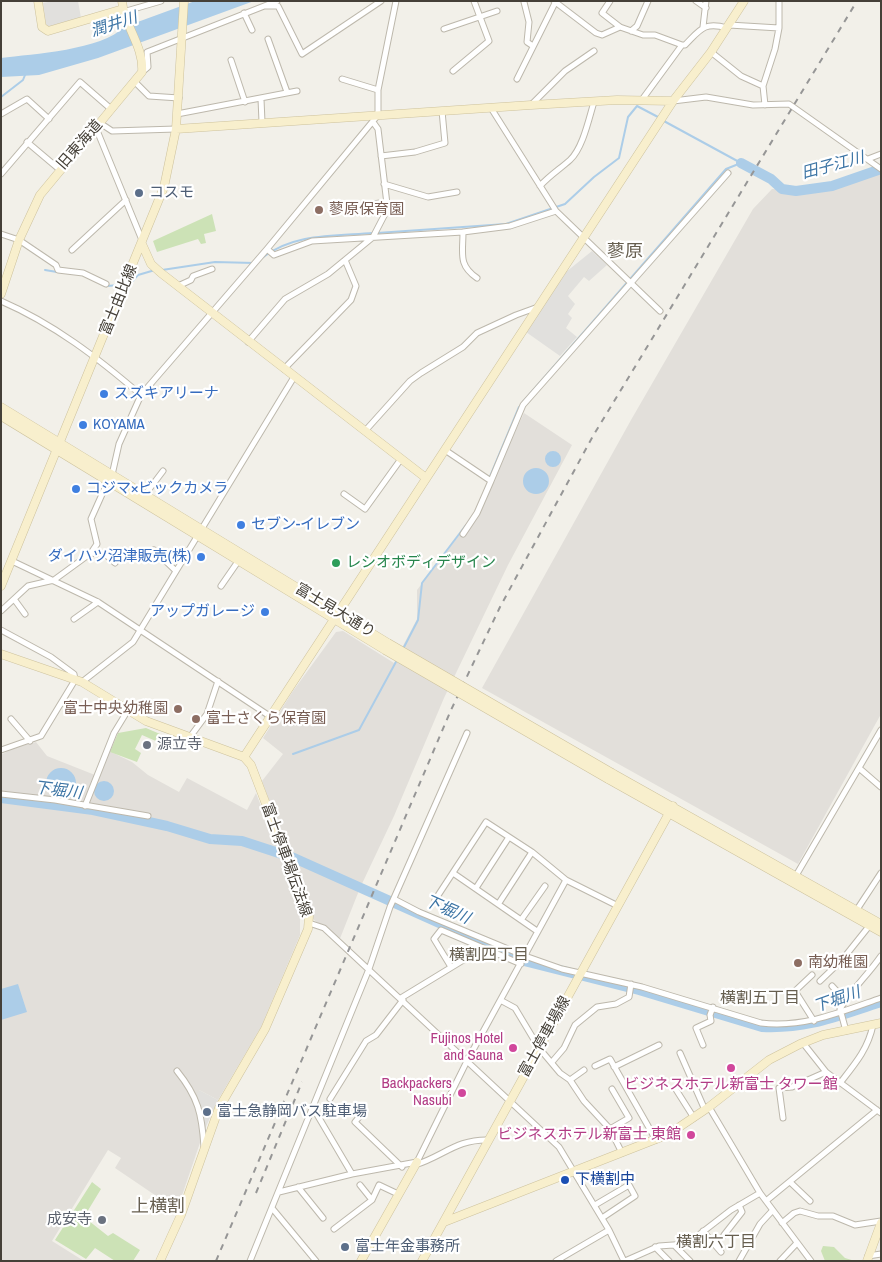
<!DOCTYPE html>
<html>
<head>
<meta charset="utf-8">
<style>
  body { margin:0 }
  #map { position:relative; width:882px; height:1262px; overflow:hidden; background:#f2f0e9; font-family:"Archivo Narrow",sans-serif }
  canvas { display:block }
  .frame { position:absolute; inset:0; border:2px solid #454038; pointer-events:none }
</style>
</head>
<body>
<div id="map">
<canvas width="882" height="1262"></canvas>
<div class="frame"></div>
</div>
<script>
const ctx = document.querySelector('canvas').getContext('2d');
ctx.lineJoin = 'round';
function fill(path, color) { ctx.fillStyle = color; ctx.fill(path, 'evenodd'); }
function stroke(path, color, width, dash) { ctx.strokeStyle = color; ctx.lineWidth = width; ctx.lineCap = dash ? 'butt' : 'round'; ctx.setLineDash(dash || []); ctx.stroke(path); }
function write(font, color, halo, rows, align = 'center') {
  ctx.font = font + ' "Archivo Narrow","Noto Sans JP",sans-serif'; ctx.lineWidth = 4.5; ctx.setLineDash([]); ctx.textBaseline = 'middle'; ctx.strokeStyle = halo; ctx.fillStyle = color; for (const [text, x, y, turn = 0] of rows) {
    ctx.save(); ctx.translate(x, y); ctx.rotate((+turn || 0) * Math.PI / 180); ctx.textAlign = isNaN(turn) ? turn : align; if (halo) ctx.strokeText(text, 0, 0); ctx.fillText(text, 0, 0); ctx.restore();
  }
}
fill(new Path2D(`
  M881,165V714L798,864L482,688L631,420L753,209L772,189L802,190L845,183Z
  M524,413L572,445L508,565L444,698L394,816L360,888L339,941L313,919L262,781L283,754L263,738L293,691L336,632L343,631L394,663L417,619V590L477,512Z
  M36,742L47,756L95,775L105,749L132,762L148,775L179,792L187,778L247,810L256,793L300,908V935L261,1027L218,1100L199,1090L204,1131L177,1210L115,1168L121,1158L108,1150L52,1241L84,1261H1V755L13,748Z`), '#e2dfda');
fill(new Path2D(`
  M212,214L216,231L204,234L206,243L201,244L198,239L157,252L153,241Z
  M146,728L160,734L158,742L142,735L135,749L141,753L137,762L110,752L118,733Z
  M92,1182L101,1189L84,1217L108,1236L113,1233L140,1250L133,1261H115L95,1248L86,1259L55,1240Z
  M823,1246L834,1247L845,1258L855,1261H825L821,1251Z`), '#cce2b6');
fill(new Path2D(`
  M53,1H78L81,18L50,28L46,24L43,3Z
  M592,251L607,265L589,281L584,277L568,296L575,304L568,314L572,318L566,328L577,337L560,356L526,332L566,272Z
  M199,1090L218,1100L204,1131L201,1108L196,1096Z`), '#e1e0dd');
fill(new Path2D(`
  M195,1H254L98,58L39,75L1,77V58C33,54 102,50 124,27Z
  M545 459a8 8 0 1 1 16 0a8 8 0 1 1-16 0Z
  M523 481a13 13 0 1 1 26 0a13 13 0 1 1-26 0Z
  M46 783a15 15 0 1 1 30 0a15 15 0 1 1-30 0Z
  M94 791a10 10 0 1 1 20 0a10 10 0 1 1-20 0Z
  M18,984L27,1012L1,1020V989Z`), '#accde8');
stroke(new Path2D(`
  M1,97L23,80L25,75
  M662,120L741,163
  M377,233L506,224L565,204L594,177L619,158L628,117L637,106L658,117
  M262,258C293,233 336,236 373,233
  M45,270L57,272
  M162,270L215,262L254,263
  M130,284L138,275L155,270
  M107,286L119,285
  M522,403L726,169L741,163
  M489,479L519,407
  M403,649L418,620L422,583L466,525
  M293,754L359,730L397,660`), '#accde8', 2);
stroke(new Path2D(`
  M741,163L771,179L782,189L796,191L832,186L881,169
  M1,798L93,810L167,826L210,839L242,841L294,858L524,961L639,990L762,1027C809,1029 837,1016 881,1002`), '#accde8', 10);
const street = new Path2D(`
  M554,1L596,33L602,35L620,27
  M610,1L602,13L620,27L643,35H655L682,45
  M696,1L706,8
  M524,2L529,22L527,42L533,46
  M265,6H278L302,54L381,1
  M123,12L161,1
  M244,13L252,30
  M729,25L779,28
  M703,27L706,1
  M444,29L497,11
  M631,31L637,26L648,1
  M268,39L287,92
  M711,52L741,76L763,86
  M231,60L245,102
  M453,71L489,41L474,1
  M142,72L148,67L147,52L277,1
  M342,79L378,90
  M517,79L556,1
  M135,82L149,96L179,98
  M261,99L262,122
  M641,101L682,45H685C700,30 704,21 727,28
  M673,101L706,97L753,105L789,104L881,169
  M531,105L565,71L594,51
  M765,105L763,86L775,49L779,28V1
  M491,108L556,211L660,311
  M1,114L27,99L49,119
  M177,114L297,91
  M100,123L112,131L176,129
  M96,128L142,240
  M27,142L59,169
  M381,156L415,152L445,143L442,111
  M868,159L881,154
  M1,174L80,82L111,109
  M384,184L428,197L457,192
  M540,186C550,175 560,169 570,160C583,148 589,118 594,102
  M342,209L386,202
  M463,232L510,226L556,211
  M1,234L19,240L56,265L58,270L83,273L106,284
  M267,249L274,255L312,241L463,232C463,254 458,265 477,278
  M72,250L126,200
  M178,286L191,280L193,276L212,269
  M1,301C54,324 98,358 141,395
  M248,342L285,299L328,274L373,237L386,212L387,204L378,129L373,122
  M284,369L351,300L356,286L345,260
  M365,431L410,381L421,373L463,347L477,333L516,315L538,307
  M445,450L491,481L477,513L463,534
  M112,475L119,444L141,395L267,249L378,115V90L396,1
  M491,481L523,405L728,173
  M344,494L365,509L401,459
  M144,496L163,471
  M154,550L176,571
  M91,553L106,555L115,563
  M12,561L98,602L271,717
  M221,586L239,560
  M14,599L25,614
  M1,611L28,586L54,580L91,553L97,544L91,519L108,481
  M74,619L98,602
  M1,630L51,657L74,674L75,680L41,736L1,750
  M82,682L133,642L294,377
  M11,719L30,741
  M190,737L207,714L218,681
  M859,768L881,787
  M1,794L55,800L148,816
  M85,806L114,733L128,710
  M453,873L537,931
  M794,879L881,730
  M476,888L509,837
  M394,899L419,912L525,956L562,969L642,987L761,1023C804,1028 841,1012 881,998
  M435,900L486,822L532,852L566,880L618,906
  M499,903L532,852
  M856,911L881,873
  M521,920L545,886
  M309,923L324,928L559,1147L609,1230L624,1261
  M451,967L434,939L441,930L521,964
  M812,975L795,991L814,1021
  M820,981L842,960L870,925
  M832,986L845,1000
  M401,998L483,948
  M502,1001L515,1008L539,1048L560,1073L570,1080L584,1101L610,1129L622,1153
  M846,1031L840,1009C851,990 868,975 881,956
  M803,1043L826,1072L881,1113
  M703,1045L696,1028L711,1021L710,1015L713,1007
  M680,1053L705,1110
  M552,1062L564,1048L575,1025L597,1007L616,1004L629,997L631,984
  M595,1066L610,1059L656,1140
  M614,1067L659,1045
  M177,1071C198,1097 202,1114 204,1147
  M570,1080L584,1070
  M840,1083C855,1064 868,1049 873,1025
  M675,1088L694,1118
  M330,1099L366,1041L376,1035L403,1000
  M312,1106L352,1174
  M709,1107L760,1193L811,1261
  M360,1116L355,1122L402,1167
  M783,1118L779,1088L792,1087L826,1072
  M610,1129L629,1118L612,1089
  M415,1165C444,1156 456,1139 489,1140
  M790,1182L810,1201
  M360,1185L372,1200
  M298,1187L323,1218
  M279,1192L352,1174L417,1162L467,1061L566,880
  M766,1201L877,1110
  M595,1205L629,1185L635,1196L602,1218
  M272,1208L316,1261
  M782,1223L794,1213L800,1211L818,1216H833L855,1225L881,1221
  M334,1229L372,1200L379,1185L398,1194
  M703,1231L721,1252
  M724,1235L742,1212L739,1205
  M675,1246L690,1261
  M655,1247L669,1261
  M868,1256L881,1254
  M250,1261L369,969L390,907L467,733
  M556,1261L609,1230
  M625,1261L659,1246L687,1244L731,1210L760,1193
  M739,1261L760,1224L772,1211
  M780,1261L797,1243`);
const secondary = new Path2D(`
  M38,1L42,27L48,31L123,9
  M176,129L531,105L617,100L673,101
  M142,244L151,264L161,273L426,478
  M1,294L19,240L40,195L142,72C144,46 124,26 122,1
  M1,407L388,643
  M1,416L385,650
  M1,586L164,187L176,129L184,1
  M1,654L82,682L146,721L244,757L251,765L309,916L308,929L265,1029L219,1108L181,1215L160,1261
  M244,757L673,101L711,52L744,1
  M612,773L881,924
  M608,779L881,932
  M444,1222L669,1134L709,1107L769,1060L800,1044L823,1035L881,1023
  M361,1261L417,1162
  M422,1261L673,806
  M867,1261L881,1223`);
stroke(street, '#bdb8ac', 7);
stroke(secondary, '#cdc29d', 9);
stroke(street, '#fff', 5);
stroke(secondary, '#f8efcd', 8);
stroke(new Path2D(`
  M256,1193L302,1082
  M216,1261L451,710L500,607L593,436L857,1`), '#969696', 2, [6, 6]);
const secondaryBridge = new Path2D(`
  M388,643L612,773
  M385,650L608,779`);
stroke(secondaryBridge, '#cdc29d', 9, []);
stroke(secondaryBridge, '#f8efcd', 8);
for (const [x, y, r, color] of [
  [139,193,5,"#5c6f8a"],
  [319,210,5,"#8d6e63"],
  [104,394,5,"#3f7fe0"],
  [83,425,5,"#3f7fe0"],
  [76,489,5,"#3f7fe0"],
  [241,525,5,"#3f7fe0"],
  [201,557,5,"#3f7fe0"],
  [336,563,5,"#2e9e5b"],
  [265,612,5,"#3f7fe0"],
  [178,709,5,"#8d6e63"],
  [196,719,5,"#8d6e63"],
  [147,745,5,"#6b7280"],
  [798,963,5,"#8d6e63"],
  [513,1048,5,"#d1479c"],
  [731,1068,5,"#d1479c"],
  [462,1093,5,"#d1479c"],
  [207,1112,5,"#5c6f8a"],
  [691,1135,5,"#d1479c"],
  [565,1180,5,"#1a4fb4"],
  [102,1220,5,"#6b7280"],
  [345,1247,5,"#5c6f8a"]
]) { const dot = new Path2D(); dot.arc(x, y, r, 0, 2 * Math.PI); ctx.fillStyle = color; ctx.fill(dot); stroke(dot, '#fff', 2); }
write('15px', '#454038', '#fff', [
  ["旧東海道",80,145,-49],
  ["富士由比線",119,300,-68],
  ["富士見大通り",335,611,31],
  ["富士停車場伝法線",286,860,70],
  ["富士停車場線",545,1037,-61]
]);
write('15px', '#4e5e75', '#fff', [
  ["コスモ",149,193],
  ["富士急静岡バス駐車場",217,1112],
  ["富士年金事務所",355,1247]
], 'left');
write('15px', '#785e54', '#fff', [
  ["蓼原保育園",329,210],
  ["富士中央幼稚園",168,709,"right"],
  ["富士さくら保育園",206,719],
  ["南幼稚園",808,963]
], 'left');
write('15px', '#366cbe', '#fff', [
  ["スズキアリーナ",114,394],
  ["KOYAMA",93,425],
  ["コジマ×ビックカメラ",86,489],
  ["セブン-イレブン",251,525],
  ["ダイハツ沼津販売(株)",191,557,"right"],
  ["アップガレージ",255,612,"right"]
], 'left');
write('15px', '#27864d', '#fff', [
  ["レシオボディデザイン",346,563]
], 'left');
write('15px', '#5b616d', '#fff', [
  ["源立寺",157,745],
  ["成安寺",92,1220,"right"]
], 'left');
write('15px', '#b23c85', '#fff', [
  ["Fujinos Hotel",503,1039],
  ["and Sauna",503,1056],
  ["Backpackers",452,1084],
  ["Nasubi",452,1101],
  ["ビジネスホテル新富士 タワー館",731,1085,"center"],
  ["ビジネスホテル新富士 東館",681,1135]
], 'right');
write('15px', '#164399', '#fff', [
  ["下横割中",575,1180]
], 'left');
write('italic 16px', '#3d75a5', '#fff', [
  ["潤井川",114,25,-18],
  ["田子江川",833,166,-15],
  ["下堀川",58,791,7],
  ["下堀川",447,910,24],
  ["下堀川",837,1000,-19]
]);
write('16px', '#675f50', '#fff', [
  ["横割四丁目",489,956],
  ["横割五丁目",760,999],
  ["横割六丁目",716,1243]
]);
write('18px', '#675f50', '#fff', [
  ["蓼原",625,252],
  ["上横割",158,1207]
]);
</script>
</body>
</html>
